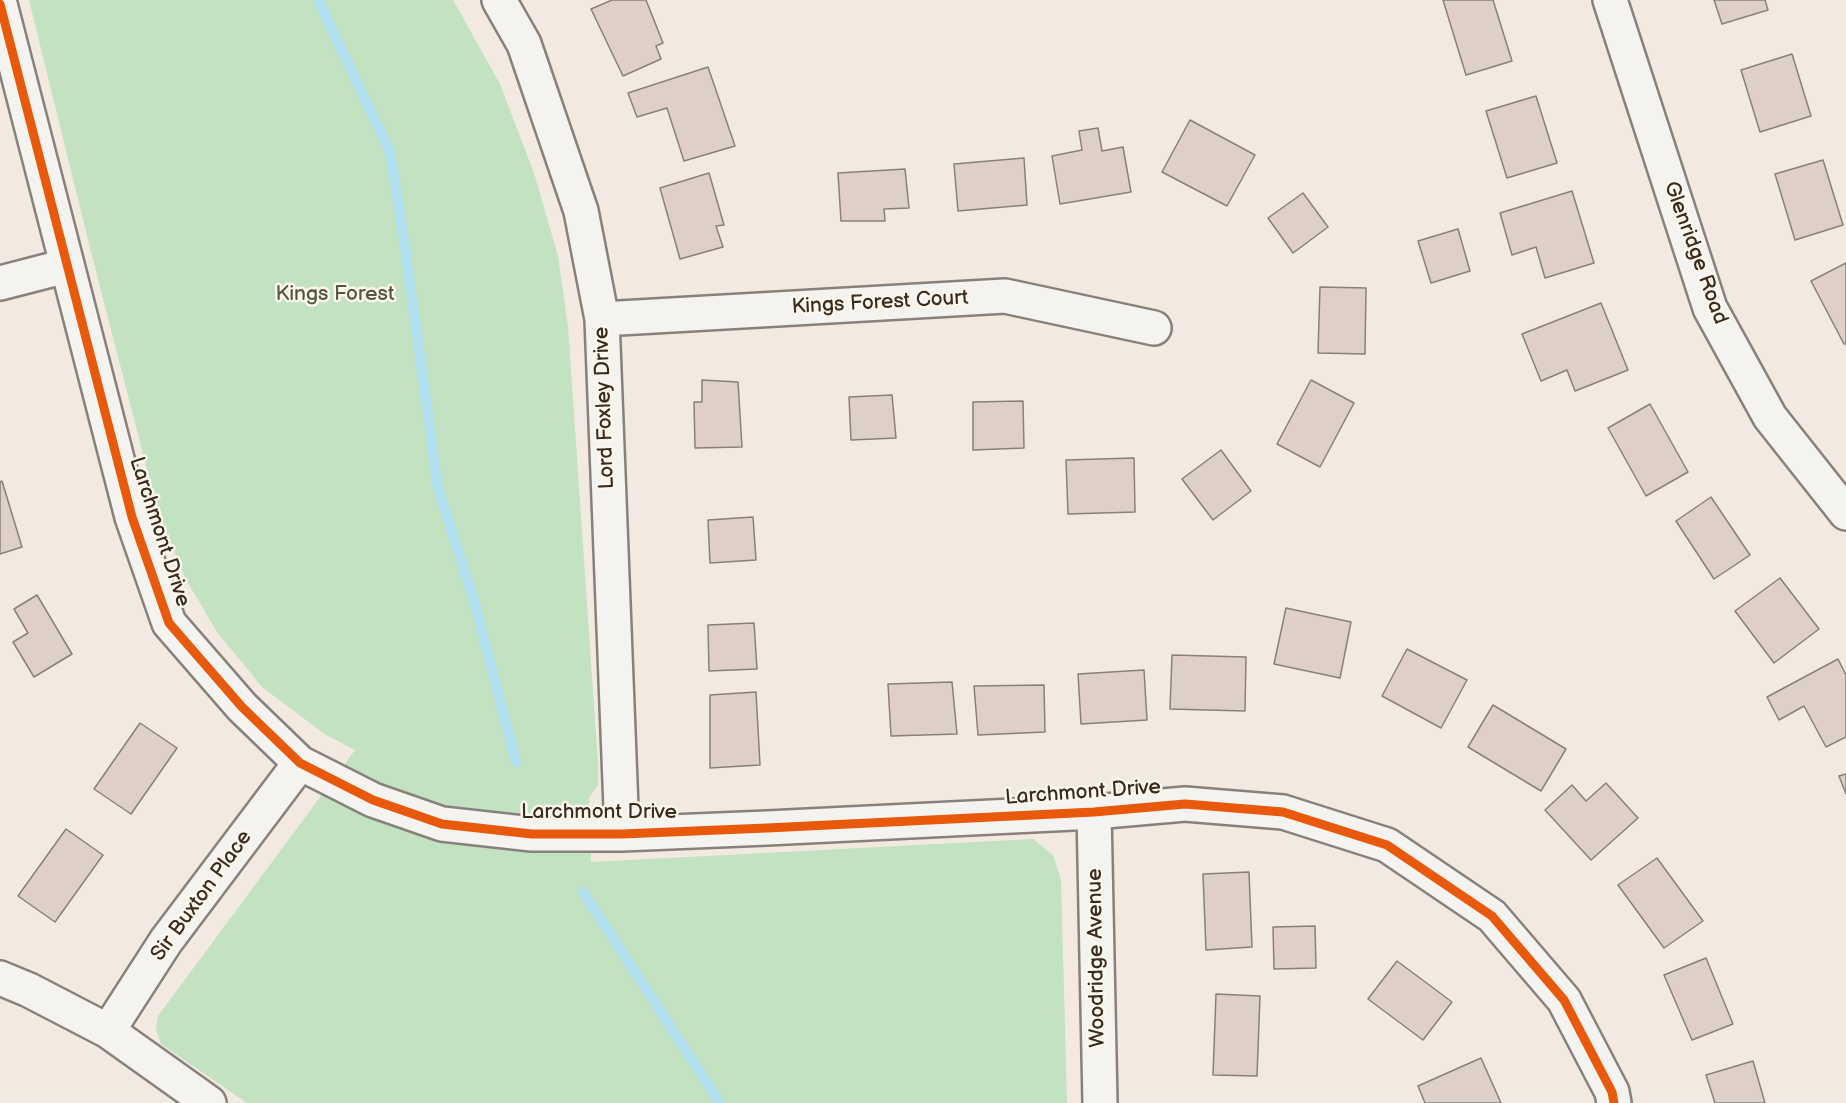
<!DOCTYPE html>
<html>
<head>
<meta charset="utf-8">
<style>
  body { margin:0 }
  canvas { display:block; background:#f2e9e1 }
</style>
</head>
<body>
<canvas width="1846" height="1103"></canvas>
<script>
const ctx = document.querySelector('canvas').getContext('2d');
ctx.lineJoin = 'round';
function fill(path, color) { ctx.fillStyle = color; ctx.fill(path, 'evenodd'); }
function stroke(path, color, width, dash) { ctx.strokeStyle = color; ctx.lineWidth = width; ctx.lineCap = dash ? 'butt' : 'round'; ctx.setLineDash(dash || []); ctx.stroke(path); }
function write(font, color, halo, rows, align = 'center') {
  ctx.font = font + ' "Balsamiq Sans",sans-serif'; ctx.lineWidth = 5; ctx.setLineDash([]); ctx.textBaseline = 'middle'; ctx.strokeStyle = halo; ctx.fillStyle = color; for (const [text, x, y, turn = 0] of rows) {
    ctx.save(); ctx.translate(x, y); ctx.rotate((+turn || 0) * Math.PI / 180); ctx.textAlign = isNaN(turn) ? turn : align; if (halo) ctx.strokeText(text, 0, 0); ctx.fillText(text, 0, 0); ctx.restore();
  }
}
fill(new Path2D(`
  M29,0H453L500,84L534,173L558,256L568,327L598,764V785L589,798L591,862L1033,839L1053,855L1061,880L1067,1103H247L161,1044L156,1029L158,1016L355,750L326,735L262,687L217,632L185,578L158,512L91,252Z`), '#c2e2c1');
stroke(new Path2D(`
  M318,0L390,152L404,240L438,488L475,604L516,762
  M583,892L720,1103`), '#b1e0f0', 10);
const building = new Path2D(`
  M612,0H646L663,43L656,46L661,59L623,76L591,9Z
  M1443,0H1493L1512,61L1466,75Z
  M1714,0H1765L1768,10L1722,24Z
  M1792,54L1811,116L1760,132L1741,70Z
  M708,67L735,146L684,161L667,108L637,117L628,93Z
  M1536,96L1557,163L1507,178L1486,111Z
  M1190,120L1255,155L1227,206L1162,172Z
  M1098,128L1102,151L1123,147L1131,192L1060,204L1052,156L1082,150L1079,131Z
  M1024,158L1027,205L958,211L954,164Z
  M1823,160L1843,225L1795,240L1775,174Z
  M905,169L909,208L884,209L885,221H841L838,173Z
  M709,173L724,225L716,226L723,247L680,259L660,188Z
  M1572,191L1594,263L1545,278L1536,247L1512,255L1500,213Z
  M1303,193L1328,227L1293,253L1268,218Z
  M1458,229L1470,271L1431,283L1418,241Z
  M1846,263V344H1844L1811,281Z
  M1320,287L1366,288L1365,354L1318,353Z
  M1601,303L1628,370L1575,391L1567,370L1541,381L1522,334Z
  M702,380L738,382L742,447L695,448L694,402H702Z
  M1311,380L1354,403L1320,467L1277,444Z
  M892,395L896,438L851,440L849,397Z
  M1023,401L1024,448L973,450V402Z
  M1650,404L1688,472L1646,496L1608,428Z
  M1221,450L1251,491L1213,520L1182,479Z
  M1134,458L1135,512L1068,514L1066,460Z
  M2,481L22,547L0,554V482Z
  M1711,497L1750,555L1714,579L1676,521Z
  M753,517L756,560L710,563L708,520Z
  M1780,578L1819,629L1774,663L1735,611Z
  M37,595L72,654L34,677L13,642L28,633L14,609Z
  M1286,608L1351,622L1340,678L1274,664Z
  M754,623L757,669L709,671L708,625Z
  M1407,649L1467,680L1441,728L1382,696Z
  M1172,655L1246,657L1245,711L1170,709Z
  M1838,659L1846,675V737L1826,747L1804,706L1779,720L1767,697Z
  M1144,670L1147,720L1081,724L1078,674Z
  M952,682L957,734L891,736L888,684Z
  M1044,685L1045,732L978,735L974,686Z
  M756,692L760,765L710,768V695Z
  M1493,705L1566,749L1541,791L1468,747Z
  M140,723L177,748L131,814L94,789Z
  M1846,774V794L1839,776Z
  M1606,783L1638,818L1591,860L1545,810L1572,785L1586,801Z
  M66,829L103,855L55,922L18,896Z
  M1657,858L1703,921L1664,948L1618,885Z
  M1249,872L1252,947L1206,950L1203,874Z
  M1315,926L1316,968L1274,969L1273,927Z
  M1706,958L1733,1024L1692,1040L1664,975Z
  M1397,961L1452,1002L1423,1040L1368,999Z
  M1216,994L1260,996L1257,1076L1213,1075Z
  M1481,1058L1501,1103H1425L1418,1086Z
  M1753,1061L1765,1103H1715L1706,1075Z`);
fill(building, '#decfc7');
stroke(building, '#88817b', 1.5);
const street = new Path2D(`
  M499,0L524,44L581,211L602,319L622,834
  M1610,0L1710,308L1770,417L1846,513
  M0,4L132,517L169,623L242,707L300,763L373,800L442,824L532,834H622L767,828L1094,812L1185,804L1283,812L1387,845L1492,916L1564,1000L1612,1092L1614,1103
  M0,283L66,266
  M602,319L1005,296L1154,328
  M1094,812L1100,1103
  M0,978L29,990L108,1031L209,1103
  M108,1031L166,941L300,763`);
stroke(street, '#88817b', 38);
stroke(street, '#f5f3ef', 33);
stroke(new Path2D(`
  M0,4L132,517L169,623L242,707L300,763L373,800L442,824L532,834H622L767,828L1094,812L1185,804L1283,812L1387,845L1492,916L1564,1000L1612,1092L1614,1103`), '#e8590c', 9);
write('21px', '#3b2a1e', '#fbf7ec', [
  ["Glenridge Road",1695,253,70],
  ["Kings Forest Court",880,303,-3],
  ["Lord Foxley Drive",605,408,-92],
  ["Larchmont Drive",159,532,72],
  ["Larchmont Drive",1083,793,-4],
  ["Larchmont Drive",599,813],
  ["Sir Buxton Place",202,896,-54],
  ["Woodridge Avenue",1097,958,-91]
]);
write('21px', '#535640', '#fbf7ec', [
  ["Kings Forest",335,295]
]);
</script>
</body>
</html>
